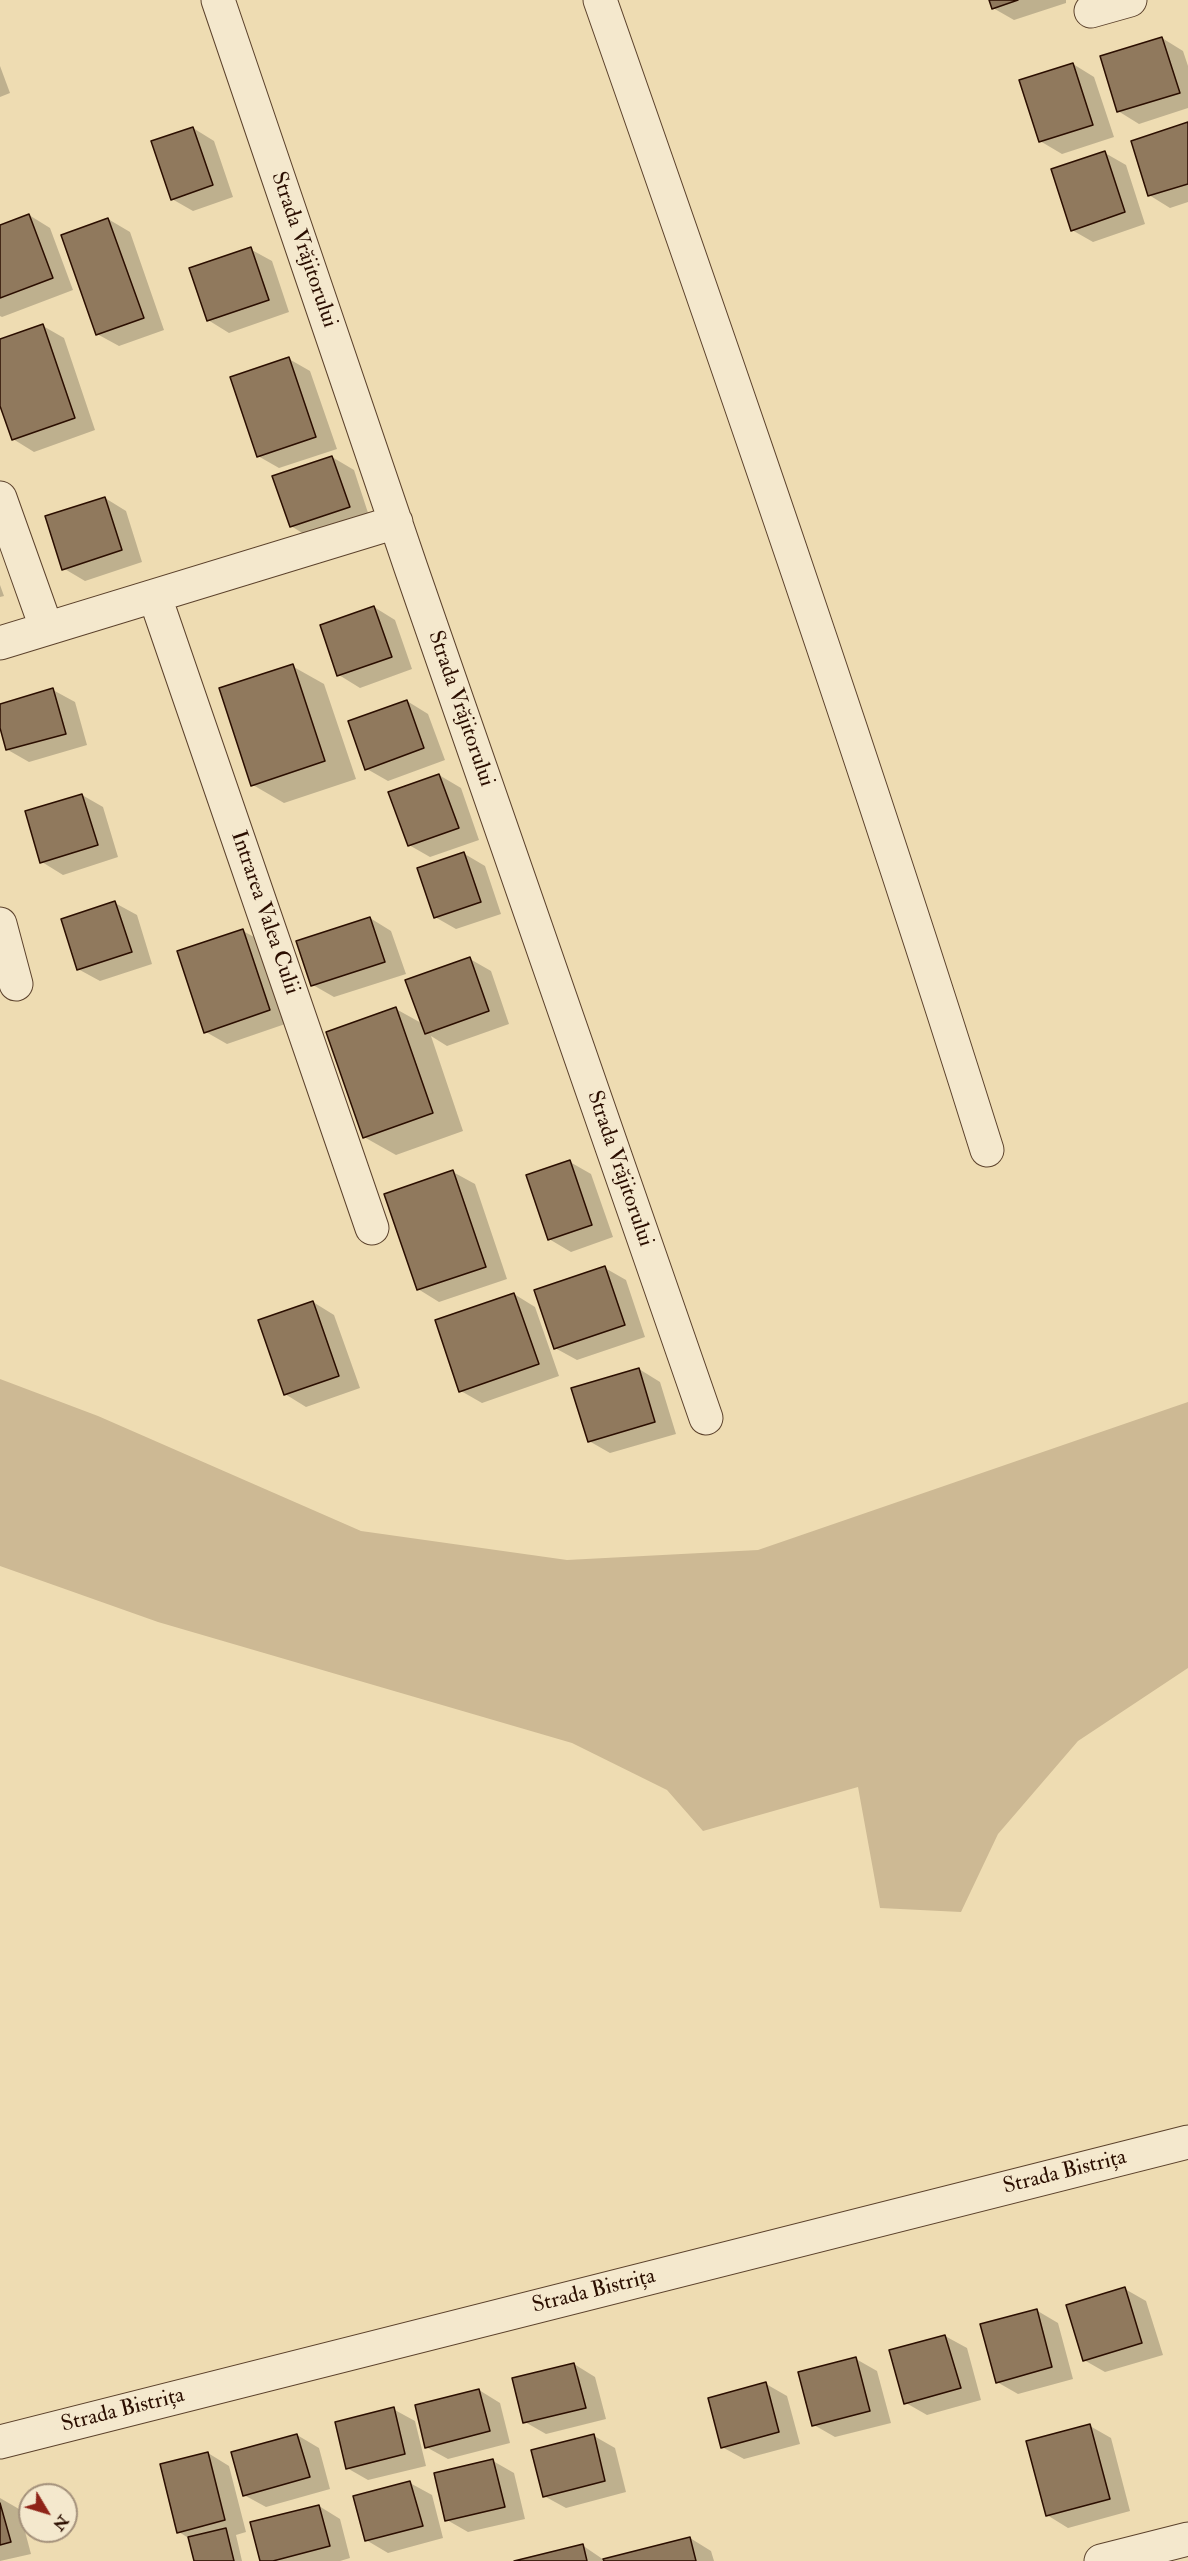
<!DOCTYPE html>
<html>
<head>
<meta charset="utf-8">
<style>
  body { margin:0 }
  #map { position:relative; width:1188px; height:2561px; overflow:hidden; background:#eedcb2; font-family:"IM FELL Double Pica",serif }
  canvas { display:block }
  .north { position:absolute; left:18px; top:2483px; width:60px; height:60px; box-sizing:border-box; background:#f4e8cd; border:2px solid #a4917b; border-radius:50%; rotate:128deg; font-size:16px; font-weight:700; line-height:24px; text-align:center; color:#2b0e00 }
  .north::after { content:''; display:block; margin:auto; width:21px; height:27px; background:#8f2418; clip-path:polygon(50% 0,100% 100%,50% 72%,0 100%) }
</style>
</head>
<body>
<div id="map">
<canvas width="1188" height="2561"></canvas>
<div class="north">N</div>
</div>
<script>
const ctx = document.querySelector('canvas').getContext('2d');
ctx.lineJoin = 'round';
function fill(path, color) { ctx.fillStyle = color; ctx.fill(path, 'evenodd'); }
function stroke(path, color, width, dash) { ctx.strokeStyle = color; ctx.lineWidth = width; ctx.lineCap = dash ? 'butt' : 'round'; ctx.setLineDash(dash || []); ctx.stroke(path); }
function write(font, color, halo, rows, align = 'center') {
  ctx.font = font + ' "IM FELL Double Pica",serif'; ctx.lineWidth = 6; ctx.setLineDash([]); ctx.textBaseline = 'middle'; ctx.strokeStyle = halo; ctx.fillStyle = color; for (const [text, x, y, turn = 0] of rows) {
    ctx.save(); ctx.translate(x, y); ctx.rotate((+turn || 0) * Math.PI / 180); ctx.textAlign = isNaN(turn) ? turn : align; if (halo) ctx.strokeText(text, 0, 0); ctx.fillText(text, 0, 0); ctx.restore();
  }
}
fill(new Path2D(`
  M0,1379L98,1416L361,1531L567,1560L758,1550L1188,1402V1668L1078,1741L998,1834L961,1912L880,1908L858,1787L703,1831L667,1790L572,1743L158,1622L0,1566Z`), '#cdb994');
fill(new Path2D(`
  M990,0H1066V3L1014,20L993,8Z
  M1162,38L1183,51L1188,66V108L1139,124L1118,111Z
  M1073,64L1094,77L1114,137L1062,154L1040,141Z
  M0,66L10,93L0,97Z
  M1188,124V202L1170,208L1149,195Z
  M193,128L214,141L233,197L193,211L172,199Z
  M1105,153L1126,165L1145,224L1093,242L1072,230Z
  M29,215L50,228L73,290L2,317L0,316V226Z
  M108,219L130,232L164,330L119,346L97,334Z
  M250,249L272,261L289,312L229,333L208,320Z
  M43,326L64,338L95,430L34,452L13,439L0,401V340Z
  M289,359L310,371L337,449L279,468L258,456Z
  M332,457L354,470L370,519L312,539L291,526Z
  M105,498L126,511L142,562L85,581L63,568Z
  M0,585L4,596L0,597Z
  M374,607L395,620L412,669L360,688L339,675Z
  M292,666L324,684L356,779L284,803L253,785Z
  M53,690L75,702L87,745L29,762L8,750L0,722V706Z
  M407,701L428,714L445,760L388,781L367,769Z
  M439,775L461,788L479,840L430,857L409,845Z
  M82,795L103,807L118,857L63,875L42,862Z
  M463,853L485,866L501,914L456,929L435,917Z
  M115,903L137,915L152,964L100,981L78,969Z
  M370,918L391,931L406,974L334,997L313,985Z
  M243,931L265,943L291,1022L227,1044L206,1032Z
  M470,959L491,971L509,1024L447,1046L431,1036L463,1131L396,1155L364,1137L396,1009L423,1024Z
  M570,1162L591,1174L613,1237L571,1252L549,1239Z
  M453,1172L475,1184L507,1279L439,1302L418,1289Z
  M605,1268L626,1280L645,1337L577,1360L555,1348Z
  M514,1294L535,1307L559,1376L482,1403L461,1391Z
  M313,1302L334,1315L360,1388L306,1407L285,1394Z
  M639,1369L660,1382L676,1434L610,1453L589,1441Z
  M1125,2289L1146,2301L1163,2355L1105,2372L1084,2360Z
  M1036,2310L1058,2323L1073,2379L1018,2394L997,2382Z
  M945,2336L967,2348L981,2400L927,2415L906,2403Z
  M856,2359L877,2371L891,2423L835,2437L814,2425Z
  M574,2364L595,2377L606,2419L546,2434L525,2422Z
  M766,2384L787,2396L800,2444L744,2459L722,2447Z
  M479,2390L500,2403L510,2443L448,2459L426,2447Z
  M393,2409L415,2421L426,2466L368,2480L347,2468Z
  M1090,2426L1111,2438L1130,2511L1068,2528L1047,2515Z
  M297,2435L319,2448L330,2489L266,2507L244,2495Z
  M594,2436L615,2448L626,2492L566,2508L544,2496Z
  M208,2453L229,2466L246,2532L236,2535L242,2561H196L190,2539L179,2532Z
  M493,2461L514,2473L525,2519L468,2532L447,2520Z
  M410,2483L432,2495L443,2538L388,2553L366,2540Z
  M0,2498L19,2509L31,2554L0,2561Z
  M319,2506L340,2519L350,2558L340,2561H261Z
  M690,2538L711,2551L714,2561H520L582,2545L604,2560Z`), '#0003');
const building = new Path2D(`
  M989,0H1018L992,9Z
  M1162,37L1180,93L1117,112L1100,56Z
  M1073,63L1093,125L1039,142L1019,80Z
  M1188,122V184L1148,196L1131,141Z
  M193,127L213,185L171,200L151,141Z
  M1105,151L1125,212L1071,231L1051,169Z
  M29,214L53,278L0,298V225Z
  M108,218L144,318L96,335L61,235Z
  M251,247L269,300L207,321L189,268Z
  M43,324L75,418L12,440L0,406V339Z
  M289,357L316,437L257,457L230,377Z
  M332,456L350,507L290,527L272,476Z
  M105,497L122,550L62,570L45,516Z
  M374,606L392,657L337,676L320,625Z
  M293,664L325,761L251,786L219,688Z
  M53,688L66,734L6,750L0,728V704Z
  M407,700L424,748L365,770L348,721Z
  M439,774L459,828L408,846L388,792Z
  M82,794L98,845L40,863L25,811Z
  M464,852L481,902L434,918L417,868Z
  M115,901L132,952L77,970L61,919Z
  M370,917L385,962L311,986L296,941Z
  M243,929L270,1010L204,1033L177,951Z
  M470,957L489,1011L425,1034L405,980Z
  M396,1007L433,1113L363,1138L326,1032Z
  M570,1160L592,1225L548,1240L526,1175Z
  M453,1170L486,1267L417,1290L384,1194Z
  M605,1266L625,1325L554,1349L534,1290Z
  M514,1293L539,1364L459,1392L435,1320Z
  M313,1301L339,1376L284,1395L258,1320Z
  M639,1368L655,1422L588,1442L571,1388Z
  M1125,2287L1142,2343L1083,2361L1066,2305Z
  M1037,2309L1052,2367L996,2383L980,2324Z
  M945,2335L961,2388L904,2404L889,2350Z
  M856,2357L870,2411L812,2426L798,2372Z
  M574,2363L586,2408L523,2423L512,2378Z
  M766,2382L779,2432L721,2448L708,2398Z
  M479,2389L490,2431L425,2448L415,2405Z
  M394,2407L405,2454L346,2469L335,2422Z
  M1090,2424L1110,2499L1046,2516L1026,2441Z
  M297,2434L310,2477L243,2496L231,2452Z
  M594,2434L605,2481L543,2497L531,2450Z
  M208,2452L225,2520L177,2533L160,2464Z
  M493,2459L505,2507L445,2521L434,2473Z
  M410,2481L423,2526L365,2541L353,2496Z
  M0,2503L11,2542L0,2545Z
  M319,2505L330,2546L273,2561H260L250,2522Z
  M226,2528L234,2561H194L188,2537Z
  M690,2537L696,2561H604L603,2559Z
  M583,2544L587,2561H514Z`);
fill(building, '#90795d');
stroke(building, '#2b0e00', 1.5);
const minor = new Path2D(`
  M218,0L411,568L706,1418
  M600,0C734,382 866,764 987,1150
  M1091,11L1130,0
  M0,498L46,627
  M155,597L372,1228
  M0,643L396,522
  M0,924L16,984
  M0,2442L1188,2142
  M1101,2561L1188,2539`);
stroke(minor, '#5c422c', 35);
stroke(minor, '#f4e8cd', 33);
write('22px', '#2b0e00', '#f4e8cd', [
  ["Strada Vrăjitorului",303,250,71],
  ["Strada Vrăjitorului",460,709,71],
  ["Intrarea Valea Culii",264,913,71],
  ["Strada Vrăjitorului",619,1169,71],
  ["Strada Bistrița",1065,2173,-14],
  ["Strada Bistrița",594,2292,-14],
  ["Strada Bistrița",123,2411,-14]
]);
</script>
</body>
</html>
